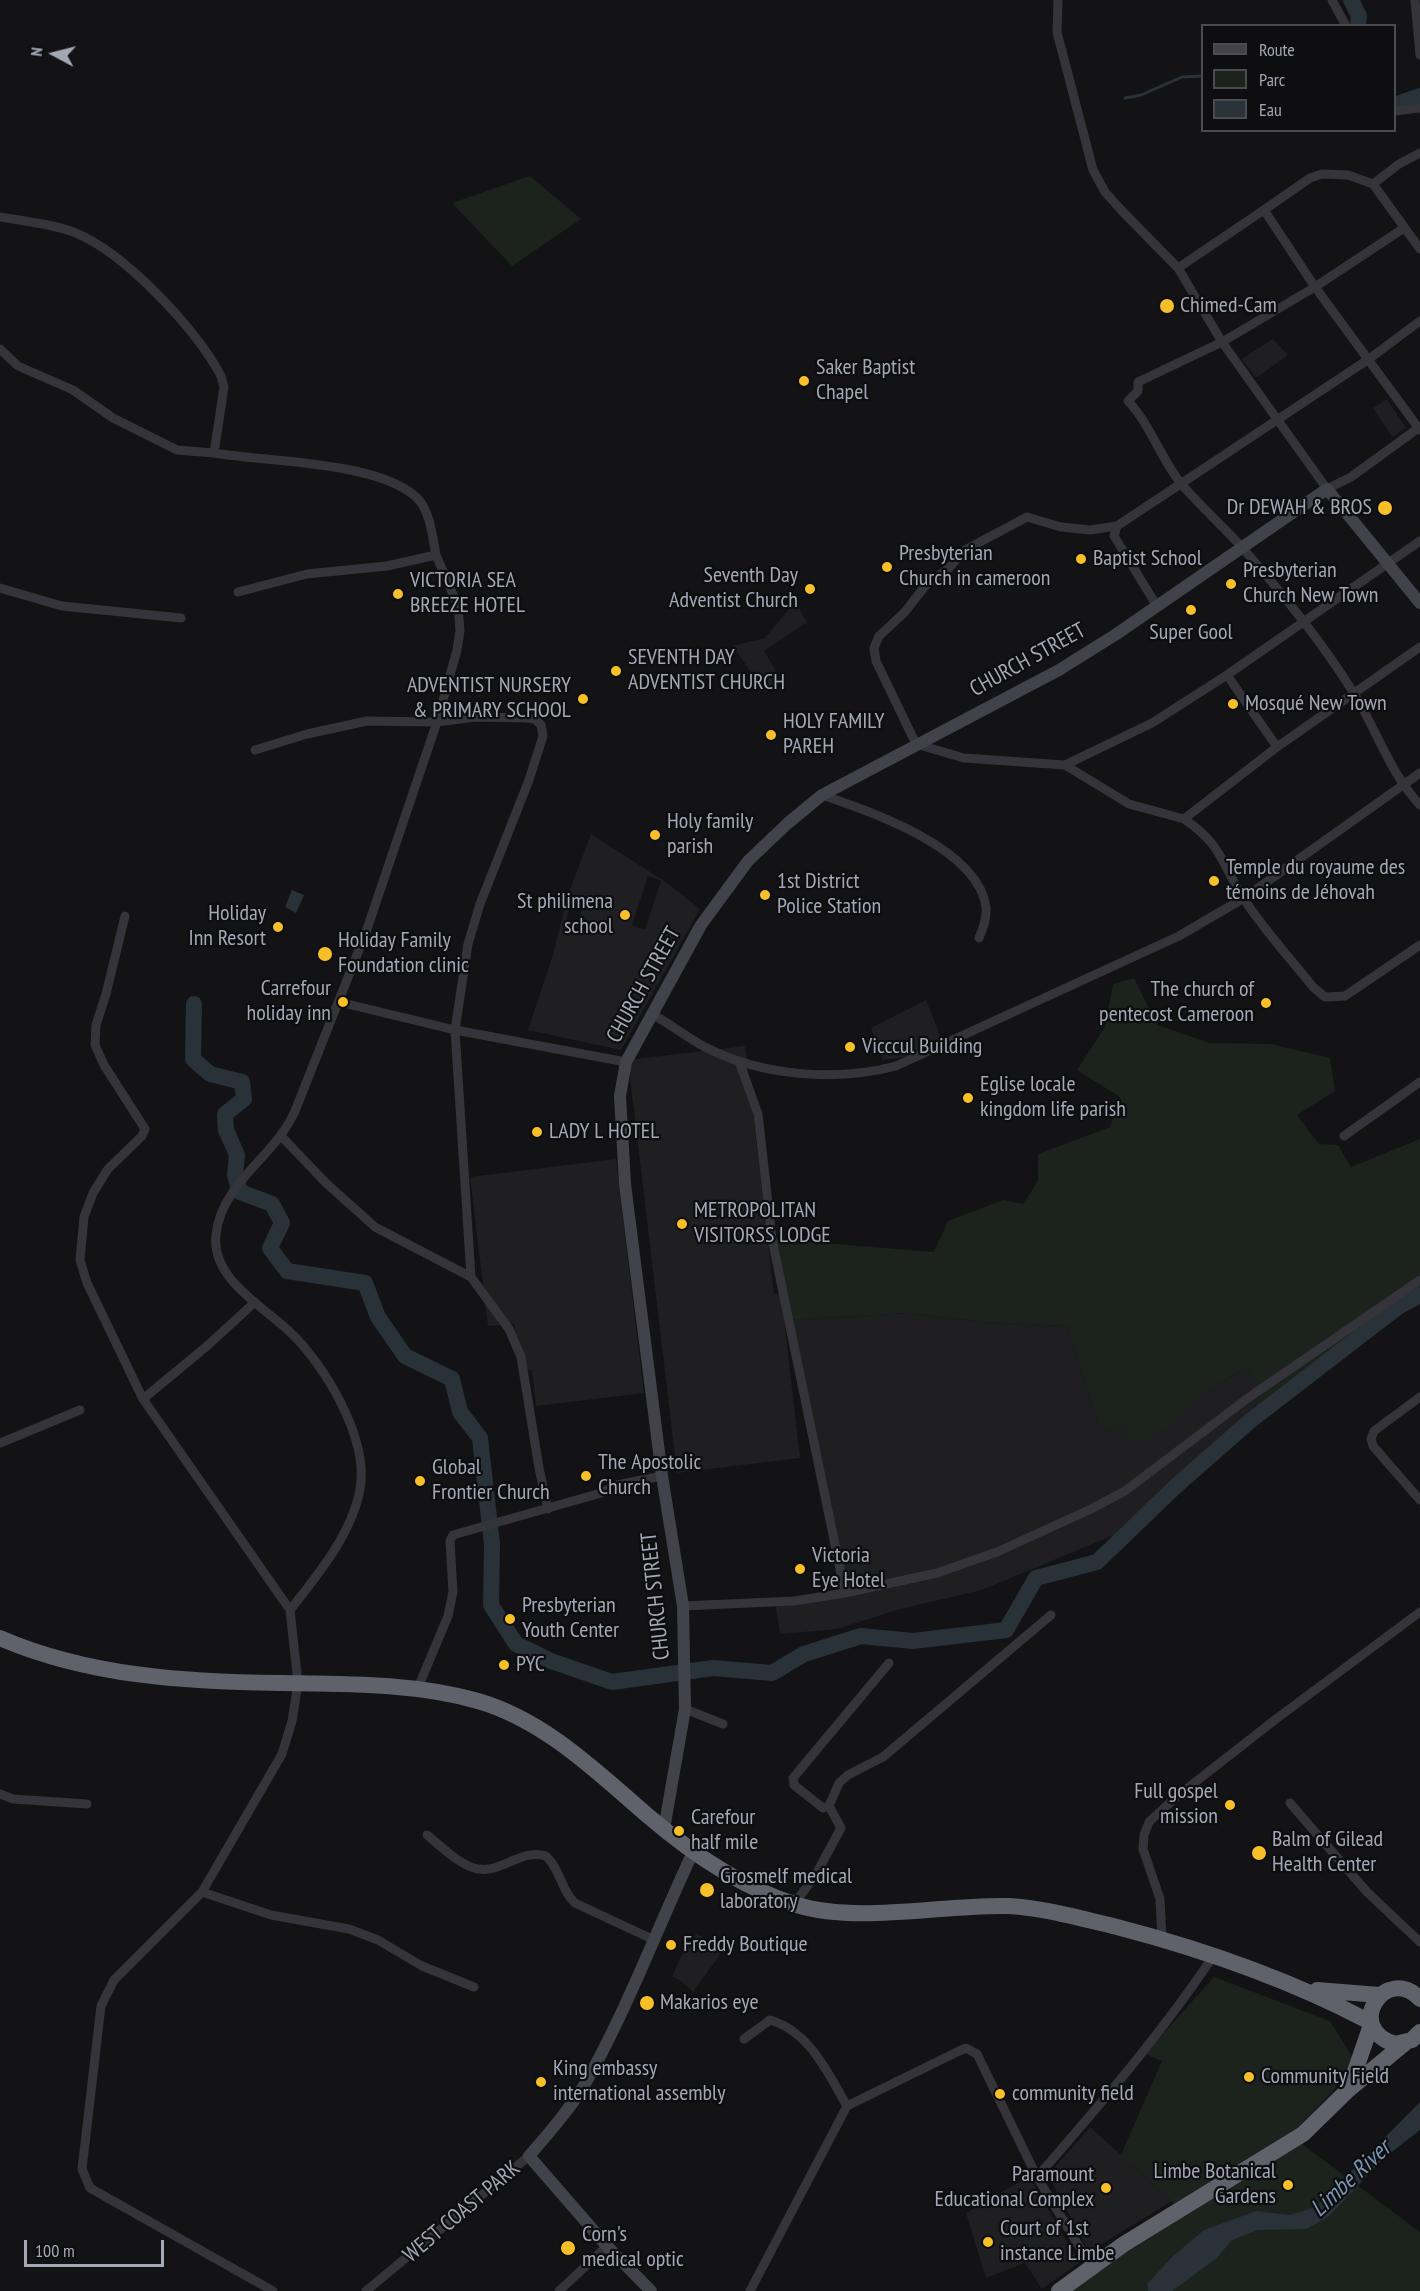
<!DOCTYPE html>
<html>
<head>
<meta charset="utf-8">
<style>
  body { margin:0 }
  #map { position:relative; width:1420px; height:2291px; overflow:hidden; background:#131315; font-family:"PT Sans Narrow",sans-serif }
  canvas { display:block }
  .legend { position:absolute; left:1201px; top:24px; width:195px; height:108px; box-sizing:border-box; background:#0e0e10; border:2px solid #4a4c52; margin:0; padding:8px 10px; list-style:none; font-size:18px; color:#a4a8b6 }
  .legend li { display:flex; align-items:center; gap:12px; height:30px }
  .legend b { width:30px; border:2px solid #4a4c52 }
  .north { position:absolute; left:24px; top:24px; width:60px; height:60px; -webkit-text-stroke:4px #0e0e10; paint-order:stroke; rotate:277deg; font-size:16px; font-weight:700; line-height:24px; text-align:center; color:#a4a8b6 }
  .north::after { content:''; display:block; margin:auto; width:21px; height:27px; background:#a4a8b6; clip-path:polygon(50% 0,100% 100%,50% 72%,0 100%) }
  .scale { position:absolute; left:24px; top:2240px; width:140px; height:27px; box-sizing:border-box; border:3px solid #a4a8b6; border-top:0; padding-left:8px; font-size:18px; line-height:21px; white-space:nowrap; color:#a4a8b6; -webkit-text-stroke:4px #0e0e10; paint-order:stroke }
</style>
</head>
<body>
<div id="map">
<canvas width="1420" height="2291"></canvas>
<ul class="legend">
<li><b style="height:8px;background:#42434a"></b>Route</li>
<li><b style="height:16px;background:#1b231c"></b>Parc</li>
<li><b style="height:16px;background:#293139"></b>Eau</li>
</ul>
<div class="north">N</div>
<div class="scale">100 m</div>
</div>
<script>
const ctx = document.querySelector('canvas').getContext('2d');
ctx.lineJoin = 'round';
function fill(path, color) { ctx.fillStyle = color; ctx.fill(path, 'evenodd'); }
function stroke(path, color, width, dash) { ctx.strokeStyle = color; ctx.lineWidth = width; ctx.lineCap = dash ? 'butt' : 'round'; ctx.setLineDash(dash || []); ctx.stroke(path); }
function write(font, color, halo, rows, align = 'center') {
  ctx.font = font + ' "PT Sans Narrow",sans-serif'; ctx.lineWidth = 4.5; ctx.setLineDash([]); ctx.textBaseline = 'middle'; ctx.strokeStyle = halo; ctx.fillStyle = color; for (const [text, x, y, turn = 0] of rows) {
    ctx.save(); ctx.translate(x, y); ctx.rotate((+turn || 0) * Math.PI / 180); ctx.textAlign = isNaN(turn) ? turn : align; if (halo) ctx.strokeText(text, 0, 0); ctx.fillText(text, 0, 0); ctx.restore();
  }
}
fill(new Path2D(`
  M1273,339L1288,355L1256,378L1242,359Z
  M1387,399L1406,428L1392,437L1373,408Z
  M795,602L807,622L764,651L782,681L765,693L733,646L765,638Z
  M591,834L666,882L700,909L621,1050L528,1030L552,958L568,895ZM648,876L661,881L645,930L632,925ZM570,904L582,907L576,935L564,932Z
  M926,1000L942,1040L905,1057L883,1060L871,1028Z
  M745,1046L774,1294L781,1293L800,1458L677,1473L628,1060Z
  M616,1159L644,1393L536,1406L532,1370L520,1371L514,1324L488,1326L470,1177Z
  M908,1313L983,1322L1067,1326L1100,1429L1126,1424L1177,1421L1203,1394L1246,1367L1261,1389L1250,1421L1133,1527L982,1590L900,1609L837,1629L780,1634L775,1602L845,1593L788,1320Z
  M697,1933L721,1953L693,1992L680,1980L672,1977L681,1956Z
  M1090,2127L1172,2201L1089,2252L1048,2175Z
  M1029,2176L1079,2263L1042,2289L1025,2263L986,2278L966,2213Z`), '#1f1f22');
fill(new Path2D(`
  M530,176L581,219L512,266L452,203Z
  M1134,978L1157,1025L1210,1043L1271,1044L1330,1058L1335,1091L1297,1115L1319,1144L1338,1145L1351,1167L1420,1139V1295L1398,1307L1250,1421L1261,1389L1246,1367L1203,1394L1177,1421L1133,1448L1125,1425L1100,1429L1067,1326L983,1322L908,1313L788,1320L772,1239L934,1252L948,1221L1003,1200L1023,1204L1038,1181V1154L1110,1127L1120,1097L1077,1070L1105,1027L1113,984Z
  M1214,1977L1330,2021L1355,2061L1331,2093L1293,2132L1175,2208L1172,2201L1121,2155L1162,2061L1145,2054Z
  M1294,2138L1420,2232V2291H1054Z`), '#1b231c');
fill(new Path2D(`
  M292,890L304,895L296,913L285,907Z
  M1420,2102V2130L1384,2158L1328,2217L1306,2229L1258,2230L1232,2240L1217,2258L1172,2291H1148L1147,2284L1173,2256L1204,2230L1256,2211L1290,2215L1316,2207Z`), '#293139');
stroke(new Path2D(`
  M1125,98L1141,95L1182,77L1202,76`), '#293139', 3);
stroke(new Path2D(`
  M1351,0L1359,16L1358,26
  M1394,105L1420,96
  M194,1004L193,1059L210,1074L242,1082L244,1099L225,1114L226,1130L237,1155L235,1175L240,1192L272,1204L282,1223L270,1248L287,1271L365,1283L378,1317L405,1356L452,1379L460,1412L480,1438L492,1544L491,1605L516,1644L551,1661L612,1682L713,1668L772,1673L804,1654L861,1636L913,1641L1006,1630L1036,1578L1097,1562L1176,1486L1250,1421L1398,1307L1420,1295`), '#293139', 16);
stroke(new Path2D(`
  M1058,0L1057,32L1093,170L1105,192L1123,212L1178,268L1222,342L1327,489L1351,477L1420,427
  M1332,0L1346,26
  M1415,0L1420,55
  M1394,111L1420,108
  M1373,184L1399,164L1420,153
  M1264,210L1310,178L1322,174L1348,175L1373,184L1420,249
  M0,217C24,221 54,224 76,233C126,254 196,329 221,376L224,387L214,453C266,462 381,461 418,499C430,511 433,539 436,555
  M1404,228L1315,287L1222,342L1138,382V391L1128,401C1150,424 1161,459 1182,485C1200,505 1220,524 1239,544C1278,588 1322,642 1353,692C1377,730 1389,772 1420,805
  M1178,268L1264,210L1315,287L1420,430
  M1420,321L1369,359L1117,526L1090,530L1061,527L1027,517L965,550L948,569L926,585L904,613L879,636L874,648L876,661L916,744L964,758L1065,765L1129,804L1184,819L1277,747L1420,647
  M0,349L18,366L73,390L113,418L177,450L214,453
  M1117,526L1114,536L1157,606
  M0,588L62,606L181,618
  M238,592L307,574L387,566L436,555L458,606L460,631L457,650L437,722L366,932L295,1111C275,1157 221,1183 216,1235C211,1279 263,1306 290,1332C325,1365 369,1439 360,1489C352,1534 317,1576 290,1610
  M1227,675L1277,747
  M255,750L307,734L367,721L437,722L476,717L526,718L535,719L541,725L543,736L529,780L480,904L468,944L455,1030L471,1277L509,1329L521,1357L539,1468L548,1509
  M1065,765L1152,723L1227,675L1420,541
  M822,795C870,811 978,848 986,907C987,918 983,929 979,938
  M1184,819C1223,845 1221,864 1244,899C1264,930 1290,958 1313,987L1325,997L1345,996L1420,945
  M125,916L106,994L96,1025L95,1045L104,1065L145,1129L142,1136L108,1169L93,1193L84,1217L80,1260L87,1283L143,1399L290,1610L298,1683L292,1721L282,1754L202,1892L114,1980L101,2006L82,2169L90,2188L273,2291
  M339,1002L455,1030L626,1062
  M654,1015C671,1025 688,1038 705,1047C761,1076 836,1082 896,1066L1179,936L1244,898L1420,773
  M739,1061L758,1114L772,1239L845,1593
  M1344,1136L1420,1082
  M282,1137L326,1183L375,1227L471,1277
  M1420,1397L1374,1431L1371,1439L1373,1446L1420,1500
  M143,1399L207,1346L255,1302
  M0,1443L80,1410
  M683,1606L794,1601L845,1593L937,1573L997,1552L1091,1509L1125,1491L1248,1398L1420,1280
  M889,1663L793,1778L794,1785L823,1808L829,1806L839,1783L848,1775L883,1757L1051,1615
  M417,1690L448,1616L453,1592L450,1541L453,1535L601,1493L617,1485L662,1476
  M685,1709L723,1724
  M0,1794L13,1799L87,1804
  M1290,1803L1367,1892L1420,1942
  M427,1835C441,1846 460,1866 478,1869C502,1873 522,1848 546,1856C561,1870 561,1891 575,1903L652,1939
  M202,1892L271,1915L349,1929L378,1940L422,1966L474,1987
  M794,1904L815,1876L841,1828L829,1806
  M1162,1939L1160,1899L1143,1849L1144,1835L1149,1822L1175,1798L1276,1719L1420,1612
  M744,2039L770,2020C809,2031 828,2073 847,2106
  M1091,2266L1037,2177C1100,2105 1161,2034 1214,1955
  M366,2291L529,2156
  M559,2291L607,2246
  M750,2291L847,2106L959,2051L966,2048L977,2054L1037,2177`), '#34343a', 9);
stroke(new Path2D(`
  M664,1829L685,1709L683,1606L662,1476L625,1184L620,1096L626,1062L701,925L748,861L788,823L822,795L1059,670L1115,635L1327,489L1420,603
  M651,2291L607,2246L529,2156C549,2133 569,2110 585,2084C627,2010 657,1929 693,1852`), '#42434a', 12);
stroke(new Path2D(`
  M0,1638C88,1676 186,1682 281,1683C346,1684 414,1683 478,1701C544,1720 596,1771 647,1815C690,1852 742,1888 797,1905C859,1924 943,1904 1009,1906C1045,1908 1082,1919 1117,1927C1205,1950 1289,1979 1370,2022
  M1317,1990L1379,1995
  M1420,1999C1386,1963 1343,2028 1395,2044L1412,2040L1420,2032
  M1349,2089L1371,2025
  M1059,2291L1124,2244L1303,2134L1348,2090L1405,2043`), '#60626b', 16);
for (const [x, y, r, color] of [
  [1167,306,8,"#f7c028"],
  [804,381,6,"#f7c028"],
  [1385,508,8,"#f7c028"],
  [1081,559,6,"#f7c028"],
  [887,567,6,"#f7c028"],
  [1231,584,6,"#f7c028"],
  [810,589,6,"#f7c028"],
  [398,594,6,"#f7c028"],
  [1191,610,6,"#f7c028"],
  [616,671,6,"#f7c028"],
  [583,699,6,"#f7c028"],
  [1233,704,6,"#f7c028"],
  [771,735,6,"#f7c028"],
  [655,835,6,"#f7c028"],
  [1214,881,6,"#f7c028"],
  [765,895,6,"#f7c028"],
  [625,915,6,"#f7c028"],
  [278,927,6,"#f7c028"],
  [325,954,8,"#f7c028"],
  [343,1002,6,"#f7c028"],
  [1266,1003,6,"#f7c028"],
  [850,1047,6,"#f7c028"],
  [968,1098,6,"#f7c028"],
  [537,1132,6,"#f7c028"],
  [682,1224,6,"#f7c028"],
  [586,1476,6,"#f7c028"],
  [420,1481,6,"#f7c028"],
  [800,1569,6,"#f7c028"],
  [510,1619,6,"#f7c028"],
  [504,1665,6,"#f7c028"],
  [1230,1805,6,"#f7c028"],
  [679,1831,6,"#f7c028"],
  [1259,1853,8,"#f7c028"],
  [707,1890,8,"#f7c028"],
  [671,1945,6,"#f7c028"],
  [647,2003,8,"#f7c028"],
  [1249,2077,6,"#f7c028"],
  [541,2082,6,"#f7c028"],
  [1000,2094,6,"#f7c028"],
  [1288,2185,6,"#f7c028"],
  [1106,2188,6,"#f7c028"],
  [988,2242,6,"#f7c028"],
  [568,2248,8,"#f7c028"]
]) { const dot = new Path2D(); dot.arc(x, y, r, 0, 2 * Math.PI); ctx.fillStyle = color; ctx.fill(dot); stroke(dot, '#0e0e10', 2); }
write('22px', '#a4a8b6', '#0e0e10', [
  ["Chimed-Cam",1180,306],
  ["Saker Baptist",816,368],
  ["Chapel",816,393],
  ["Dr DEWAH & BROS",1372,508,"right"],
  ["Presbyterian",899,554],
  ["Church in cameroon",899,579],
  ["Baptist School",1093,559],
  ["Presbyterian",1243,571],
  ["Church New Town",1243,596],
  ["Seventh Day",798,576,"right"],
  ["Adventist Church",798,601,"right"],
  ["VICTORIA SEA",410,581],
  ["BREEZE HOTEL",410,606],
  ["Super Gool",1191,633,"center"],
  ["SEVENTH DAY",628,658],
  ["ADVENTIST CHURCH",628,683],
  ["ADVENTIST NURSERY",571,686,"right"],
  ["& PRIMARY SCHOOL",571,711,"right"],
  ["Mosqué New Town",1245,704],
  ["HOLY FAMILY",783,722],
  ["PAREH",783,747],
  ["Holy family",667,822],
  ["parish",667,847],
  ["Temple du royaume des",1226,868],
  ["témoins de Jéhovah",1226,893],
  ["1st District",777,882],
  ["Police Station",777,907],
  ["St philimena",613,902,"right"],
  ["school",613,927,"right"],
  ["Holiday",266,914,"right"],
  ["Inn Resort",266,939,"right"],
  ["Holiday Family",338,941],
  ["Foundation clinic",338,966],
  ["Carrefour",331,989,"right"],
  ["holiday inn",331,1014,"right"],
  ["The church of",1254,990,"right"],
  ["pentecost Cameroon",1254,1015,"right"],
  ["Vicccul Building",862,1047],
  ["Eglise locale",980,1085],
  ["kingdom life parish",980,1110],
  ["LADY L HOTEL",549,1132],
  ["METROPOLITAN",694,1211],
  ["VISITORSS LODGE",694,1236],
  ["The Apostolic",598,1463],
  ["Church",598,1488],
  ["Global",432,1468],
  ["Frontier Church",432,1493],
  ["Victoria",812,1556],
  ["Eye Hotel",812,1581],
  ["Presbyterian",522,1606],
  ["Youth Center",522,1631],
  ["PYC",516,1665],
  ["Full gospel",1218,1792,"right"],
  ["mission",1218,1817,"right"],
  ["Carefour",691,1818],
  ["half mile",691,1843],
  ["Balm of Gilead",1272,1840],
  ["Health Center",1272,1865],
  ["Grosmelf medical",720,1877],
  ["laboratory",720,1902],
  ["Freddy Boutique",683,1945],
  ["Makarios eye",660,2003],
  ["King embassy",553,2069],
  ["international assembly",553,2094],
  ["Community Field",1261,2077],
  ["community field",1012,2094],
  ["Limbe Botanical",1276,2172,"right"],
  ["Gardens",1276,2197,"right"],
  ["Paramount",1094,2175,"right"],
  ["Educational Complex",1094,2200,"right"],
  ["Court of 1st",1000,2229],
  ["instance Limbe",1000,2254],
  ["Corn's",582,2235],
  ["medical optic",582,2260]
], 'left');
write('22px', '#a4a8b6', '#0e0e10', [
  ["CHURCH STREET",1028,660,-29],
  ["CHURCH STREET",644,985,-61],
  ["CHURCH STREET",656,1596,-96],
  ["WEST COAST PARK",462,2212,-40]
]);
write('italic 24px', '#7994b2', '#0e0e10', [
  ["Limbe River",1351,2179,-43]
]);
</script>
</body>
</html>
